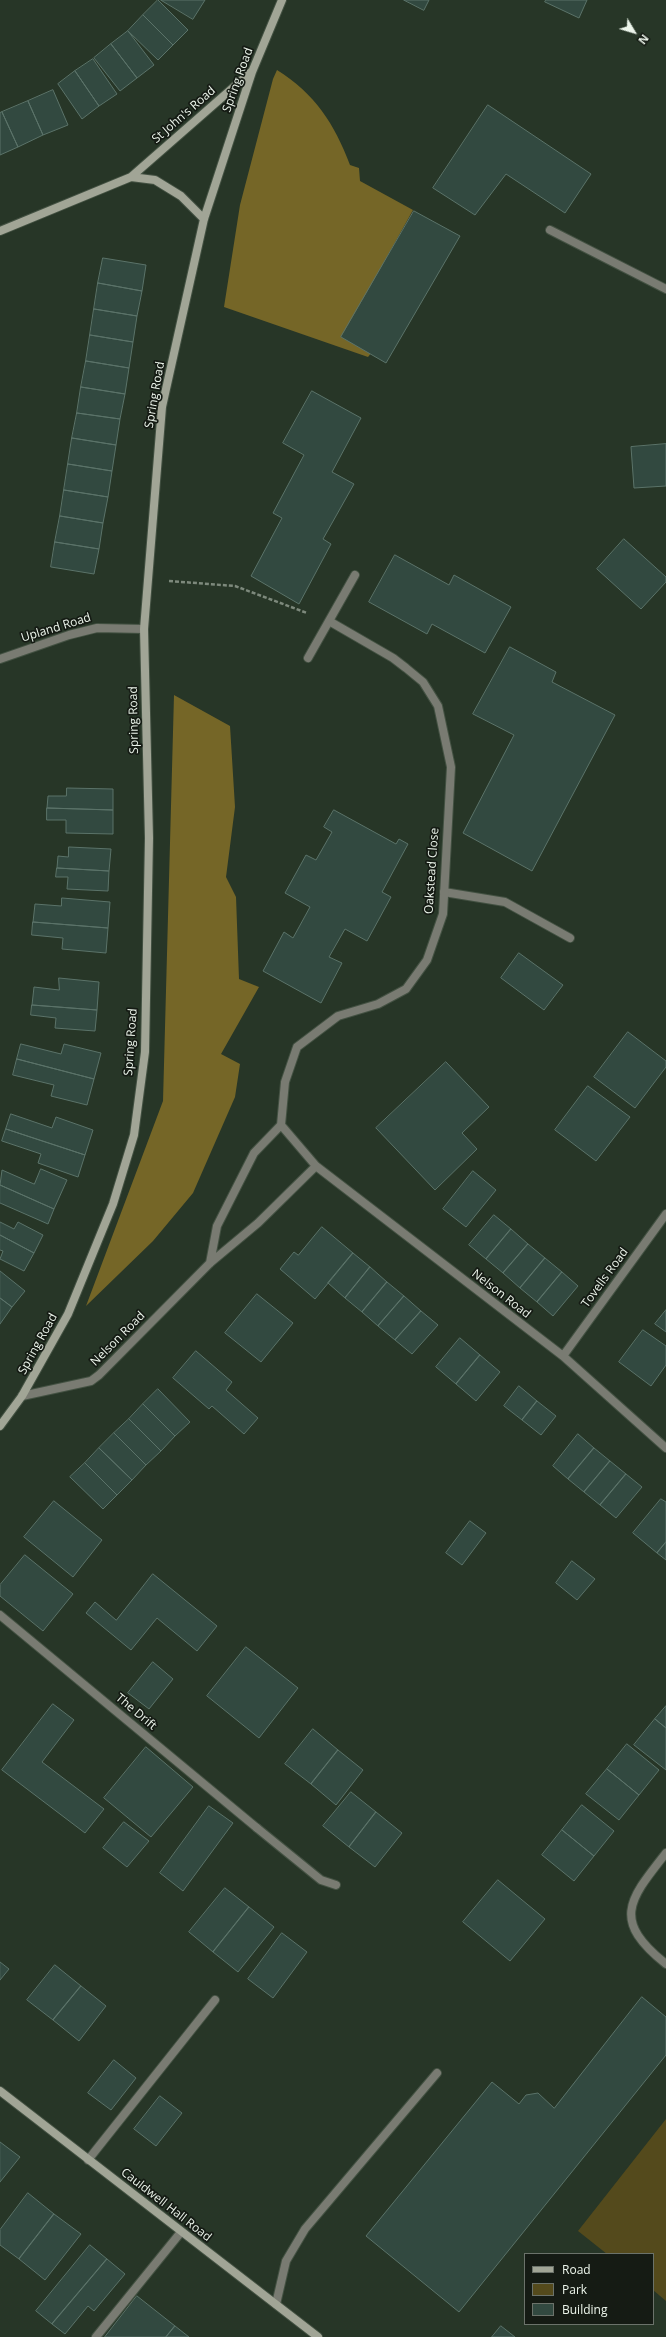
<!DOCTYPE html>
<html>
<head>
<meta charset="utf-8">
<style>
  body { margin:0 }
  #map { position:relative; width:666px; height:2337px; overflow:hidden; background:#273627; font-family:"Open Sans",sans-serif }
  canvas { display:block }
  .legend { position:absolute; left:524px; top:2253px; width:130px; height:72px; box-sizing:border-box; background:#151b14; border:1px solid #6b726a; margin:0; padding:5px 7px; list-style:none; font-size:12px; color:#ecf5eb }
  .legend li { display:flex; align-items:center; gap:8px; height:20px }
  .legend b { width:20px; border:1px solid #6b726a }
  .north { position:absolute; left:614px; top:12px; width:40px; height:40px; -webkit-text-stroke:3px #151b14; paint-order:stroke; rotate:128deg; font-size:11px; font-weight:700; line-height:16px; text-align:center; color:#ecf5eb }
  .north::after { content:''; display:block; margin:auto; width:14px; height:18px; background:#ecf5eb; clip-path:polygon(50% 0,100% 100%,50% 72%,0 100%) }
</style>
</head>
<body>
<div id="map">
<canvas width="666" height="2337"></canvas>
<ul class="legend">
<li><b style="height:5px;background:#a1a596"></b>Road</li>
<li><b style="height:11px;background:#544a1c"></b>Park</li>
<li><b style="height:11px;background:#324940"></b>Building</li>
</ul>
<div class="north">N</div>
</div>
<script>
const ctx = document.querySelector('canvas').getContext('2d');
ctx.lineJoin = 'round';
function fill(path, color) { ctx.fillStyle = color; ctx.fill(path, 'evenodd'); }
function stroke(path, color, width, dash) { ctx.strokeStyle = color; ctx.lineWidth = width; ctx.lineCap = dash ? 'butt' : 'round'; ctx.setLineDash(dash || []); ctx.stroke(path); }
function write(font, color, halo, rows, align = 'center') {
  ctx.font = font + ' "Open Sans",sans-serif'; ctx.lineWidth = 3.5; ctx.setLineDash([]); ctx.textBaseline = 'middle'; ctx.strokeStyle = halo; ctx.fillStyle = color; for (const [text, x, y, turn = 0] of rows) {
    ctx.save(); ctx.translate(x, y); ctx.rotate((+turn || 0) * Math.PI / 180); ctx.textAlign = isNaN(turn) ? turn : align; if (halo) ctx.strokeText(text, 0, 0); ctx.fillText(text, 0, 0); ctx.restore();
  }
}
fill(new Path2D(`
  M666,2119V2301L653,2290V2254H607L578,2231Z`), '#544a1c');
fill(new Path2D(`
  M277,70C315,94 334,123 350,165L359,168L360,181L413,210L357,311L372,352L368,357L224,307L240,205L273,79Z
  M174,695L230,726L235,807L226,877L236,897L239,979L259,987L221,1054L240,1064L235,1097L193,1193L153,1241L86,1306L163,1101Z`), '#756627');
const building = new Path2D(`
  M158,0L188,30L173,45L143,15Z
  M161,0H205L193,19Z
  M404,0H429L424,10Z
  M546,0H587L579,18L545,2Z
  M143,15L173,45L158,60L128,31Z
  M128,31L154,65L137,78L111,44Z
  M111,44L137,78L120,91L94,58Z
  M93,59L117,94L99,106L75,71Z
  M75,71L99,106L82,119L58,84Z
  M53,90L68,125L43,135L28,101Z
  M28,101L43,135L18,147L2,112Z
  M488,105L591,174L565,213L506,174L475,215L433,188Z
  M2,112L18,147L0,155V113Z
  M414,211L460,236L386,363L341,337Z
  M103,258L146,265L142,291L98,283Z
  M98,283L142,291L137,316L94,309Z
  M94,309L137,316L133,342L90,335Z
  M90,335L133,342L129,368L86,361Z
  M86,361L129,368L125,394L81,387Z
  M81,387L125,394L120,419L77,413Z
  M312,391L361,418L332,472L354,484L323,539L331,544L299,604L251,576L282,518L273,513L304,455L283,443Z
  M77,413L120,419L116,445L72,438Z
  M72,438L116,445L112,471L68,464Z
  M666,444V486L634,488L631,447Z
  M68,464L112,471L108,497L64,490Z
  M64,490L108,497L103,523L60,516Z
  M60,516L103,523L99,549L55,542Z
  M624,539L666,577V582L641,609L597,569Z
  M55,542L99,549L94,574L51,567Z
  M395,555L449,585L454,575L511,607L485,653L432,624L427,634L369,602Z
  M510,647L556,672L552,682L615,715L532,871L463,833L514,735L473,714Z
  M67,788L113,789V810L47,808L48,796H66Z
  M47,808L113,810V834L66,833V820H47Z
  M334,810L396,844L399,839L408,844L382,892L391,897L367,941L345,929L329,957L342,963L321,1003L263,971L284,932L293,938L310,907L285,893L306,855L316,860L332,832L324,827Z
  M69,847L111,849L109,871L57,868L58,856L68,857Z
  M57,868L109,871L108,891L67,889L68,877H56Z
  M62,898L110,902L108,928L33,922L35,904L61,906Z
  M33,922L108,928L106,953L62,949L63,938L32,935Z
  M519,953L563,985L544,1010L501,978Z
  M59,978L99,982L97,1010L32,1005L34,987L59,990Z
  M32,1005L97,1010L95,1031L55,1028L56,1018L31,1015Z
  M628,1032L666,1061V1067L635,1108L594,1077Z
  M21,1044L61,1054L64,1044L101,1053L94,1079L17,1059Z
  M17,1059L94,1079L87,1105L51,1096L54,1085L13,1075Z
  M446,1062L489,1107L462,1133L477,1149L435,1190L376,1128Z
  M588,1086L630,1117L596,1161L555,1130Z
  M11,1114L52,1128L56,1117L93,1130L85,1155L6,1129Z
  M6,1129L85,1155L78,1177L38,1163L41,1154L2,1141Z
  M41,1169L67,1180L54,1209L0,1185L2,1170L34,1184Z
  M473,1171L496,1190L466,1227L443,1209Z
  M0,1185L54,1209L48,1224L0,1203Z
  M494,1215L511,1229L486,1259L469,1245Z
  M0,1222L14,1229L18,1222L43,1235L34,1253L0,1235Z
  M322,1227L353,1253L315,1299L280,1269L294,1252L298,1255Z
  M511,1229L528,1244L503,1273L486,1259Z
  M0,1235L34,1253L24,1271L0,1259L3,1251L0,1250Z
  M528,1244L545,1258L520,1288L503,1273Z
  M353,1253L370,1267L345,1298L328,1283Z
  M545,1258L562,1272L537,1302L520,1288Z
  M370,1267L387,1282L362,1312L345,1298Z
  M0,1271L25,1291L12,1307L0,1298Z
  M562,1272L578,1286L553,1316L537,1302Z
  M387,1282L404,1296L378,1326L362,1312Z
  M257,1294L293,1323L261,1362L225,1333Z
  M404,1296L421,1311L395,1340L378,1326Z
  M0,1298L12,1307L0,1324Z
  M666,1310V1332L655,1324Z
  M421,1311L438,1325L412,1354L395,1340Z
  M643,1330L666,1346V1365L651,1386L619,1362Z
  M460,1338L480,1355L456,1384L436,1367Z
  M196,1351L232,1382L226,1390L258,1418L244,1434L212,1406L209,1409L173,1378Z
  M480,1355L500,1372L476,1401L456,1384Z
  M519,1386L537,1401L522,1420L504,1406Z
  M158,1389L190,1422L175,1436L143,1404Z
  M537,1401L556,1416L541,1435L522,1420Z
  M143,1404L175,1436L161,1451L129,1419Z
  M129,1419L161,1451L146,1465L114,1433Z
  M114,1433L146,1465L132,1480L99,1448Z
  M578,1434L594,1448L568,1479L553,1466Z
  M99,1448L132,1480L117,1495L85,1463Z
  M594,1448L610,1461L584,1492L568,1479Z
  M610,1461L626,1474L600,1505L584,1492Z
  M85,1463L117,1495L103,1509L70,1477Z
  M626,1474L642,1487L616,1518L600,1505Z
  M661,1499L666,1502V1542L657,1553L633,1533Z
  M54,1501L102,1540L73,1577L24,1537Z
  M470,1521L486,1533L462,1565L446,1553Z
  M666,1542V1560L657,1553Z
  M25,1555L73,1594L43,1631L0,1596V1585Z
  M572,1561L595,1579L577,1600L556,1583Z
  M153,1574L217,1626L197,1651L157,1618L131,1650L86,1613L95,1602L116,1620Z
  M246,1647L298,1688L259,1738L207,1696Z
  M153,1662L173,1679L149,1709L128,1693Z
  M53,1704L74,1720L42,1762L104,1809L85,1833L2,1770Z
  M666,1706V1728L655,1719Z
  M655,1719L666,1728V1770L634,1745Z
  M313,1729L338,1750L311,1784L285,1764Z
  M627,1744L659,1770L639,1795L607,1769Z
  M146,1747L193,1787L151,1837L104,1798Z
  M338,1750L363,1770L336,1805L311,1784Z
  M607,1769L639,1795L619,1820L586,1794Z
  M351,1792L376,1812L349,1847L323,1826Z
  M582,1805L614,1831L594,1856L562,1830Z
  M209,1806L233,1823L183,1891L160,1873Z
  M376,1812L402,1833L375,1867L349,1847Z
  M124,1822L149,1841L127,1867L103,1848Z
  M562,1830L594,1856L574,1881L542,1855Z
  M498,1880L545,1919L510,1961L463,1922Z
  M225,1888L249,1907L213,1952L189,1932Z
  M249,1907L274,1927L238,1972L213,1952Z
  M282,1933L307,1952L273,1998L248,1979Z
  M0,1962L9,1969L0,1980Z
  M55,1965L81,1986L53,2020L27,2000Z
  M81,1986L106,2006L79,2041L53,2020Z
  M642,1997L666,2017V2055L459,2312L366,2236L492,2082L519,2104L526,2095L538,2093L554,2108Z
  M114,2060L136,2078L111,2110L88,2093Z
  M160,2096L182,2113L156,2146L134,2129Z
  M0,2142L20,2157L0,2182Z
  M28,2193L54,2214L19,2259L0,2245V2230Z
  M54,2214L81,2234L45,2280L19,2259Z
  M90,2245L107,2259L52,2324L36,2311Z
  M107,2259L125,2274L94,2311L88,2306L65,2334L52,2324Z
  M137,2296L175,2326L166,2337H105Z
  M175,2326L189,2337H166Z
  M501,2326L515,2337H492Z`);
fill(building, '#324940');
stroke(building, '#5b7369', 1);
const lane = new Path2D(`
  M444,892L505,902L570,938
  M257,1828L321,1880L336,1885
  M88,2160L215,2000
  M276,2304L286,2261L305,2229L437,2073
  M96,2337L181,2232`);
const street = new Path2D(`
  M550,230L666,289
  M308,658L355,575
  M0,659L69,635L97,628L144,629
  M281,1125L285,1082L297,1047L338,1016L378,1004L406,989L427,960L443,914L451,767L438,706L423,682L406,668L393,658L329,621
  M281,1125L316,1166L563,1356L666,1448
  M210,1263L217,1226L254,1153L281,1125
  M563,1356L666,1214
  M22,1396L91,1381L99,1375L210,1263L258,1223L316,1166
  M0,1615L257,1828
  M666,1853C629,1900 611,1920 666,1964`);
const secondary = new Path2D(`
  M131,177L155,180L181,196L204,219
  M0,231L131,177L251,72
  M0,1426L22,1396L68,1314L113,1204L134,1135L145,1052L149,838L144,629L162,407L204,219L252,72L282,0
  M0,2091L318,2337`);
stroke(lane, '#435142', 10);
stroke(street, '#435142', 10);
stroke(secondary, '#435142', 10);
stroke(new Path2D(`
  M169,581L235,586L307,613`), '#7d897c', 2.5, [4, 2]);
stroke(lane, '#797b72', 8);
stroke(street, '#797b72', 8);
stroke(secondary, '#a1a596', 8);
write('12px', '#ecf5eb', '#151b14', [
  ["Spring Road",238,80,-70],
  ["St John's Road",184,115,-41],
  ["Spring Road",155,395,-80],
  ["Upland Road",56,628,-17],
  ["Spring Road",134,720,-91],
  ["Oakstead Close",432,871,-86],
  ["Spring Road",131,1042,-86],
  ["Tovells Road",605,1278,-54],
  ["Nelson Road",501,1294,38],
  ["Nelson Road",118,1339,-45],
  ["Spring Road",38,1344,-61],
  ["The Drift",136,1712,40],
  ["Cauldwell Hall Road",166,2205,38]
]);
</script>
</body>
</html>
